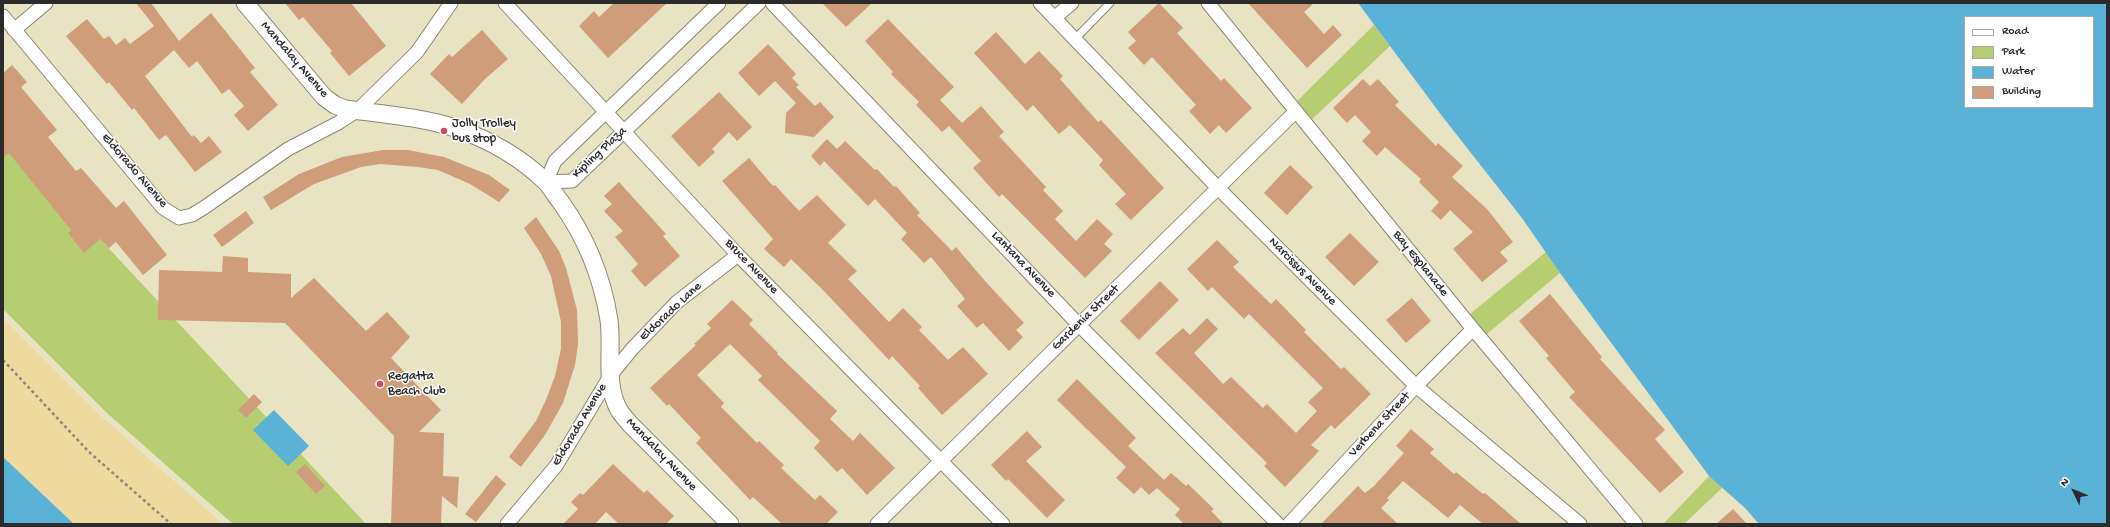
<!DOCTYPE html>
<html>
<head>
<meta charset="utf-8">
<style>
  body { margin:0 }
  #map { position:relative; width:2110px; height:527px; overflow:hidden; background:#e8e3c3; font-family:"Gochi Hand",sans-serif }
  canvas { display:block }
  .frame { position:absolute; inset:0; border:4px solid #2b2b2b; pointer-events:none }
  .legend { position:absolute; left:1964px; top:16px; width:130px; height:92px; box-sizing:border-box; background:#fff; border:1px solid #aaa; margin:0; padding:5px 7px; list-style:none; font-size:12px; color:#2b2b2b }
  .legend li { display:flex; align-items:center; gap:8px; height:20px }
  .legend b { width:20px; border:1px solid #aaa }
  .north { position:absolute; left:2054px; top:471px; width:40px; height:40px; -webkit-text-stroke:3px #fff; paint-order:stroke; rotate:313deg; font-size:11px; font-weight:700; line-height:16px; text-align:center; color:#2b2b2b }
  .north::after { content:''; display:block; margin:auto; width:14px; height:18px; background:#2b2b2b; clip-path:polygon(50% 0,100% 100%,50% 72%,0 100%) }
</style>
</head>
<body>
<div id="map">
<canvas width="2110" height="527"></canvas>
<div class="frame"></div>
<ul class="legend">
<li><b style="height:5px;background:#fff"></b>Road</li>
<li><b style="height:11px;background:#b6cd71"></b>Park</li>
<li><b style="height:11px;background:#5ab2d7"></b>Water</li>
<li><b style="height:11px;background:#cf9d79"></b>Building</li>
</ul>
<div class="north">N</div>
</div>
<script>
const ctx = document.querySelector('canvas').getContext('2d');
ctx.lineJoin = 'round';
function fill(path, color) { ctx.fillStyle = color; ctx.fill(path, 'evenodd'); }
function stroke(path, color, width, dash) { ctx.strokeStyle = color; ctx.lineWidth = width; ctx.lineCap = dash ? 'butt' : 'round'; ctx.setLineDash(dash || []); ctx.stroke(path); }
function write(font, color, halo, rows, align = 'center') {
  ctx.font = font + ' "Gochi Hand",sans-serif'; ctx.lineWidth = 3; ctx.setLineDash([]); ctx.textBaseline = 'middle'; ctx.strokeStyle = halo; ctx.fillStyle = color; for (const [text, x, y, turn = 0] of rows) {
    ctx.save(); ctx.translate(x, y); ctx.rotate((+turn || 0) * Math.PI / 180); ctx.textAlign = isNaN(turn) ? turn : align; if (halo) ctx.strokeText(text, 0, 0); ctx.fillText(text, 0, 0); ctx.restore();
  }
}
fill(new Path2D(`
  M1374,25L1390,46L1306,125L1291,107Z
  M3,135L366,524H233L108,414L3,309Z
  M1546,252L1560,273L1481,339L1465,318Z
  M1709,476L1723,487L1684,524H1663Z`), '#b6cd71');
fill(new Path2D(`
  M3,318L104,419L223,524H74L3,457Z`), '#eeda9e');
fill(new Path2D(`
  M1358,3H2104L2107,7V524H1759L1745,508L1709,476L1560,273L1522,218L1442,116ZM1965,17H2093V107H1965Z
  M274,410L309,446L288,466L253,430Z
  M3,457L74,524H3Z`), '#5ab2d7');
fill(new Path2D(`
  M136,3H151L179,41L211,13L255,68L250,72L278,105L248,131L234,115L244,106L229,89L222,94L197,61L189,68L174,50L145,76L192,137L194,135L201,143L209,136L222,152L195,172L166,135L159,140L134,108L132,110L109,82L107,84L66,36L87,19L104,39L109,36L116,45L125,38L130,44L154,26Z
  M285,3H351L386,46L349,76L330,53L332,51L303,17L299,20Z
  M614,3H667L608,58L579,26L594,11L599,17Z
  M822,3H872L846,27Z
  M1159,3L1183,28L1177,33L1221,81L1224,78L1252,108L1226,133L1219,125L1210,134L1189,111L1196,105L1152,57L1144,65L1128,48L1136,41L1128,32Z
  M1248,3H1314L1304,12L1324,34L1333,25L1342,35L1307,68Z
  M888,19L954,87L940,100L962,123L981,106L1004,132L999,136L1046,187L1043,190L1063,211L1055,219L1076,241L1097,219L1113,234L1104,244L1112,251L1085,278L1002,194L999,197L973,168L981,161L949,126L942,132L916,105L919,102L891,74L893,72L865,41Z
  M482,30L508,59L485,79L462,104L430,74L449,54L452,57Z
  M996,32L1025,64L1039,51L1063,76L1060,79L1098,122L1101,120L1164,188L1131,220L1115,204L1126,194L1099,165L1103,160L1070,125L1059,134L1033,105L1027,111L974,53Z
  M768,44L796,74L792,78L799,85L796,87L815,106L820,102L834,117L814,137L785,133L786,113L796,103L775,81L759,96L738,73Z
  M12,65L27,82L21,87L57,130L48,137L76,171L81,168L116,208L124,201L167,255L143,275L116,242L109,248L100,239L84,253L68,233L71,230L9,153L3,157V73Z
  M1363,79L1370,86L1378,79L1399,102L1395,105L1436,146L1438,143L1463,166L1452,177L1487,209L1513,242L1500,252L1508,261L1482,282L1453,249L1473,232L1450,210L1441,220L1431,211L1439,202L1419,182L1421,179L1385,147L1377,156L1362,141L1371,132L1355,115L1347,123L1333,108Z
  M719,92L752,127L737,141L729,132L712,149L715,152L699,167L671,136Z
  M827,139L837,149L845,141L875,170L877,169L894,187L896,186L920,213L917,215L952,251L956,247L985,281L1024,323L1016,330L1023,337L1009,351L983,323L977,328L957,306L965,299L931,257L924,263L901,239L907,233L875,199L868,206L824,161L820,166L811,156Z
  M383,150H408L444,157L489,175L510,190L499,202L470,184L438,170L418,167L380,164L361,167L314,184L271,210L263,197L299,174L342,157Z
  M749,158L773,186L775,185L799,211L817,195L846,225L828,243L857,271L848,279L889,322L903,308L922,327L919,330L948,360L963,347L988,374L942,415L918,388L920,386L892,356L889,360L822,289L791,259L784,267L764,249L773,239L722,181Z
  M1290,165L1313,187L1287,215L1264,193Z
  M619,182L666,234L663,236L680,256L645,287L631,271L638,264L615,237L623,231L604,211L612,204L604,196Z
  M246,211L254,223L222,247L213,235Z
  M536,217L559,251L566,268L577,310L578,344L575,365L563,403L545,435L521,467L509,457L536,421L546,400L555,376L561,349V322L551,276L541,254L524,228Z
  M1350,233L1379,262L1354,286L1325,257Z
  M1217,240L1239,262L1233,267L1271,304L1276,299L1306,330L1304,332L1341,369L1344,367L1371,394L1335,429L1331,425L1311,445L1319,451L1285,487L1264,466L1267,463L1155,353L1183,328L1190,335L1207,318L1218,329L1194,353L1223,384L1231,377L1263,408L1267,404L1296,433L1317,411L1308,402L1323,388L1249,314L1244,319L1212,287L1208,291L1187,269Z
  M223,256L248,258V272L291,274V298L314,278L366,331L387,312L410,337L391,358L441,410L419,432L444,433L443,476L459,477L457,508L442,496L441,524H391L394,436L285,323L158,320L159,270L222,272Z
  M1160,281L1179,300L1139,340L1120,321Z
  M1550,294L1602,357L1600,359L1665,430L1655,439L1684,472L1660,493L1569,397L1575,392L1546,358L1549,356L1519,321Z
  M1412,298L1431,321L1406,343L1386,320Z
  M732,300L753,320L749,324L778,353L777,354L837,411L830,419L853,441L860,433L895,468L867,495L842,468L837,472L814,448L820,441L758,380L762,376L730,344L697,375L724,403L721,407L757,443L759,441L784,465L781,468L815,500L820,495L838,512L826,524H782L753,497L750,500L696,443L701,438L669,404L667,406L650,388L696,345L694,344L711,328L707,324Z
  M1077,379L1136,438L1128,446L1164,480L1171,473L1186,486L1188,484L1214,509L1211,511L1224,524H1184L1175,515L1180,509L1157,488L1149,495L1141,487L1134,494L1116,478L1126,467L1057,400Z
  M254,394L262,402L246,418L238,410Z
  M1411,429L1434,449L1430,453L1454,474L1456,472L1483,494L1485,493L1521,524H1483L1460,505L1448,518L1403,481L1387,498L1389,500L1381,508L1398,524H1321L1358,486L1365,493L1374,486L1404,453L1396,446Z
  M1027,431L1042,447L1026,461L1065,500L1047,518L1008,479L1006,481L991,465Z
  M305,464L325,486L316,494L296,472Z
  M613,464L644,493L647,490L674,516L666,524H619L606,512L595,524H563L578,509L571,502L580,493L583,495Z
  M496,475L506,484L476,522L465,514Z
  M1733,509L1747,524H1716Z`), '#cf9d79');
const service = new Path2D(`
  M1075,39L1110,3`);
const minor = new Path2D(`
  M505,3L738,255L1003,524
  M719,3L555,161L546,182L572,181L759,3
  M772,3L1079,325L1278,524
  M1040,3L1218,188L1416,386L1580,524
  M1208,3L1473,329L1636,524
  M3,16L163,208L179,218L192,215L205,207L288,149L338,123L358,110L417,52L451,3
  M1054,18L1072,3
  M14,30L46,3
  M507,524L556,466L610,376L632,349L677,302L738,255
  M877,524L1295,112
  M1289,524L1416,386L1473,329`);
const tertiary = new Path2D(`
  M245,3L324,97L335,105L345,109C382,114 422,117 458,129C490,140 521,158 546,182C551,187 555,195 560,201C586,237 602,276 609,320C613,349 604,383 619,410C622,415 626,419 630,424L730,524`);
stroke(service, '#8a8777', 9);
stroke(minor, '#8a8777', 15);
stroke(tertiary, '#8a8777', 19);
stroke(new Path2D(`
  M3,360L89,452L171,524`), '#8a8777', 2.5, [3, 3]);
stroke(service, '#fff', 7);
stroke(minor, '#fff', 13);
stroke(tertiary, '#fff', 17);
for (const [x, y, r, color] of [
  [444,131,4,"#d1495b"],
  [380,384,4,"#d1495b"]
]) { const dot = new Path2D(); dot.arc(x, y, r, 0, 2 * Math.PI); ctx.fillStyle = color; ctx.fill(dot); stroke(dot, '#fff', 1.5); }
write('13px', '#2b2b2b', '#fff', [
  ["Mandalay Avenue",294,60,49],
  ["Kipling Plaza",600,153,-43],
  ["Eldorado Avenue",134,171,49],
  ["Bay Esplanade",1420,264,51],
  ["Lantana Avenue",1023,265,46],
  ["Bruce Avenue",751,267,46],
  ["Narcissus Avenue",1302,272,45],
  ["Eldorado Lane",671,312,-43],
  ["Gardenia Street",1086,318,-44],
  ["Eldorado Avenue",580,425,-59],
  ["Verbena Street",1380,425,-47],
  ["Mandalay Avenue",661,455,46]
]);
write('13px', '#2b2b2b', '#fff', [
  ["Jolly Trolley",452,124],
  ["bus stop",452,139],
  ["Regatta",388,377],
  ["Beach Club",388,392]
], 'left');
</script>
</body>
</html>
